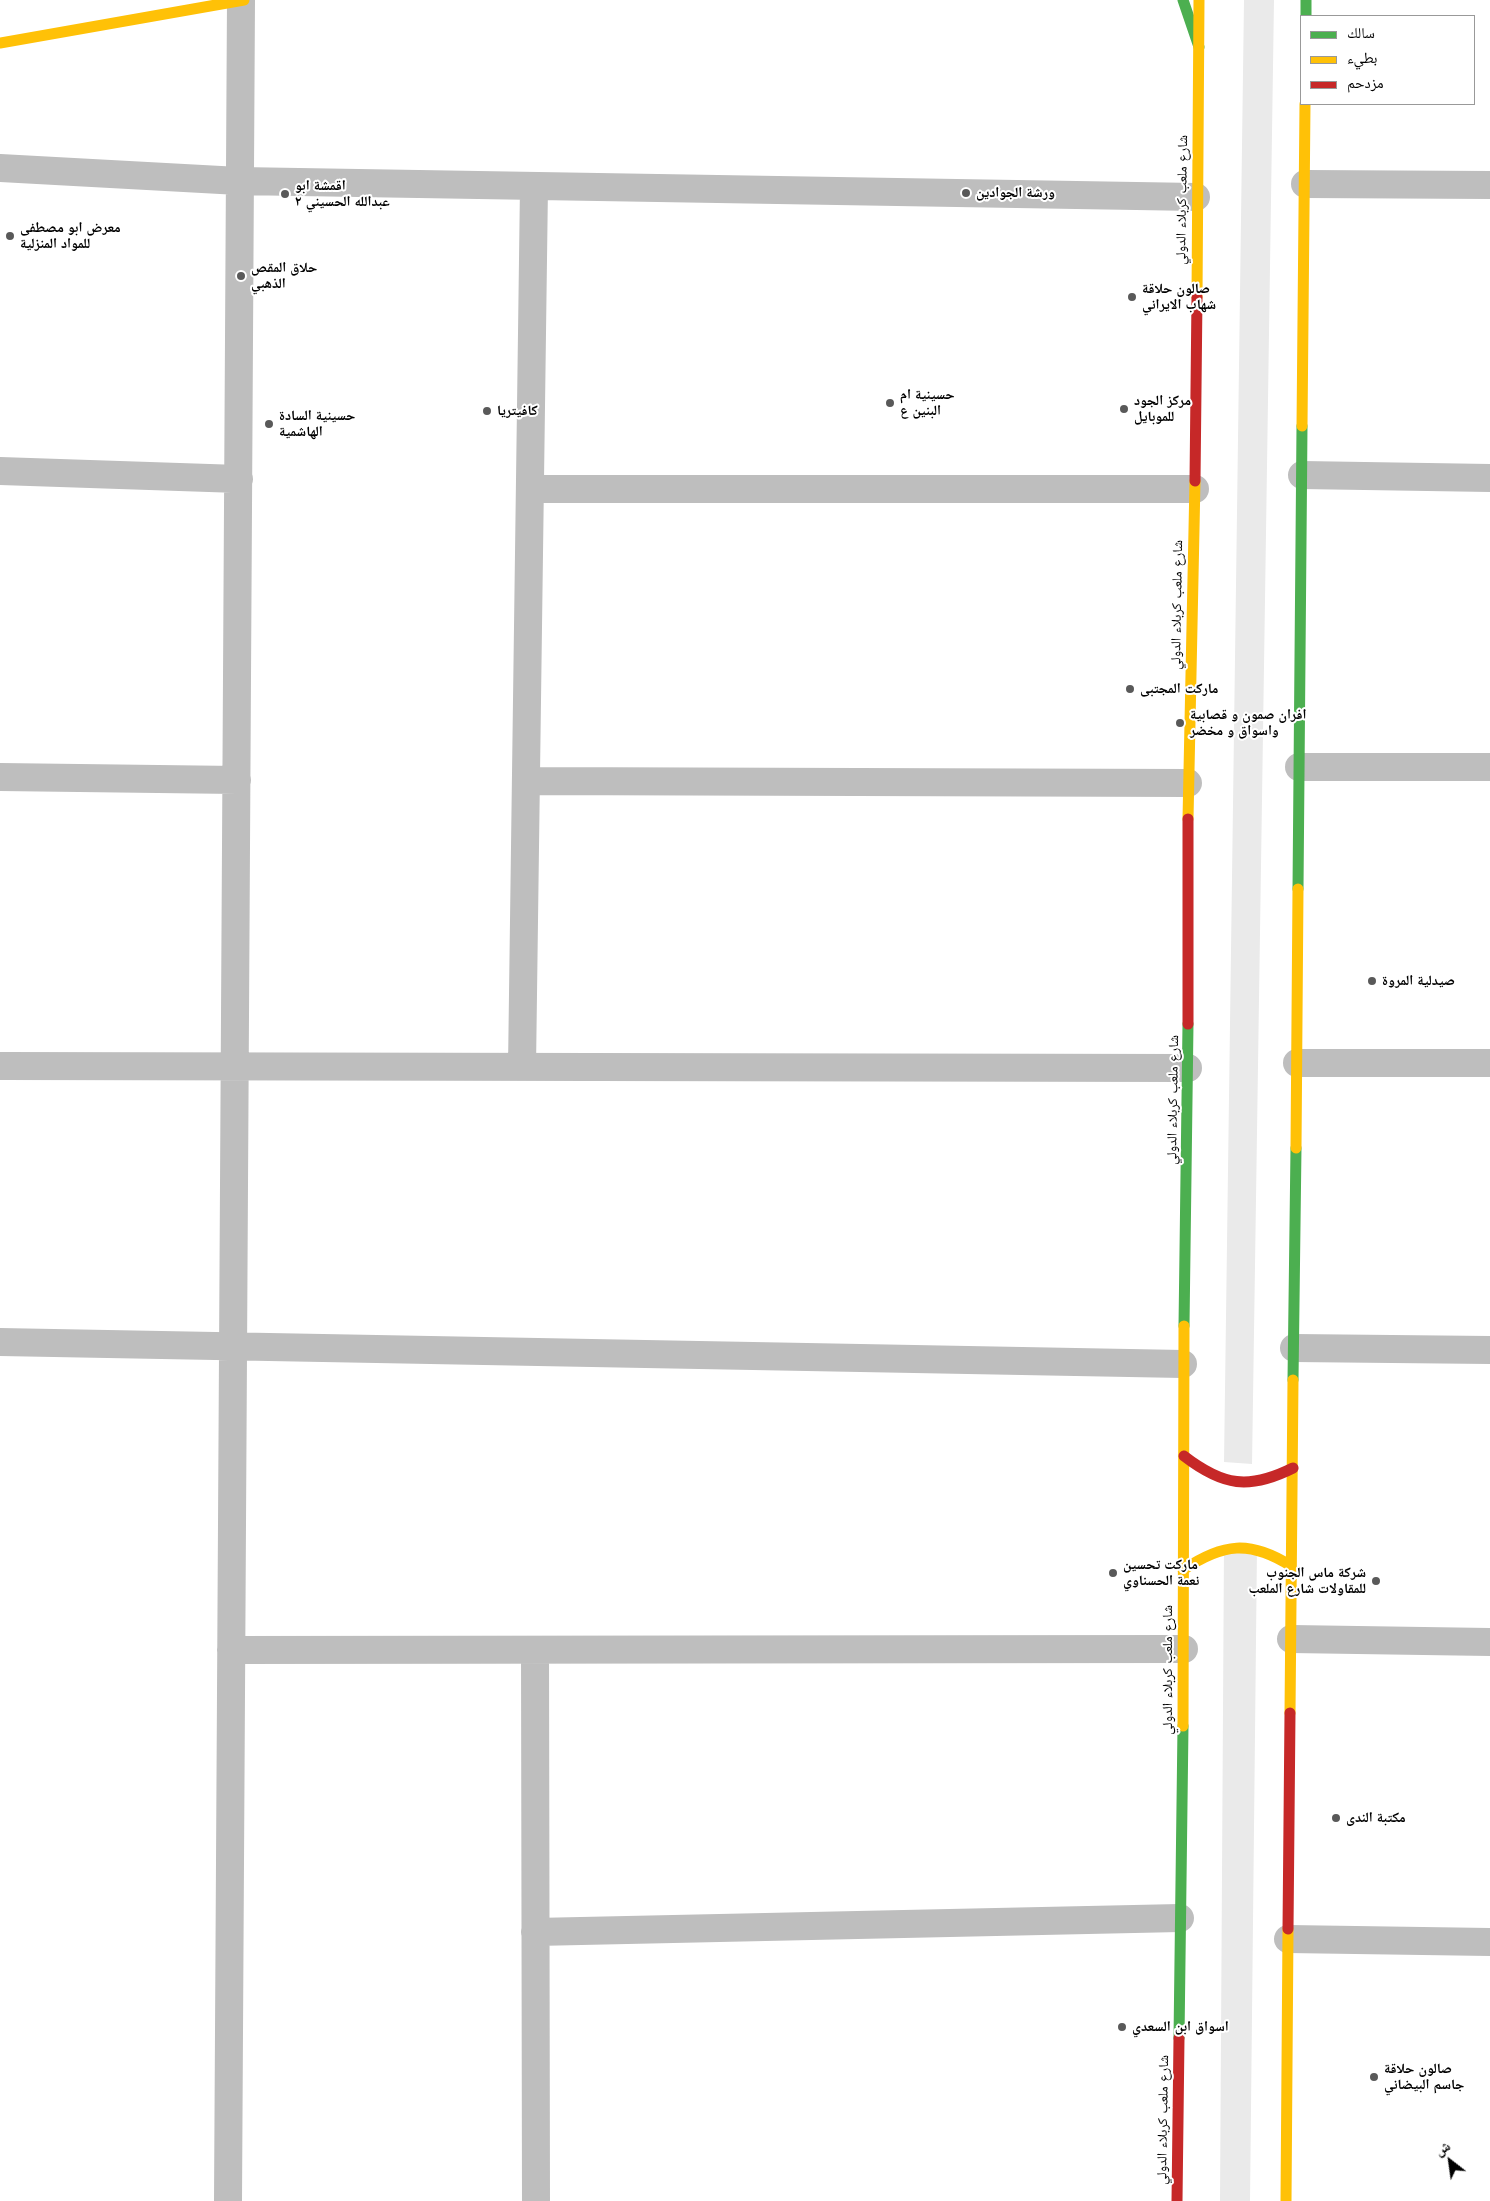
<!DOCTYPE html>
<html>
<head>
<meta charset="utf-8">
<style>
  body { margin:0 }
  #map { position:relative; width:1490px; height:2201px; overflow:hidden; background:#fff; font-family:"Work Sans","Noto Naskh Arabic",sans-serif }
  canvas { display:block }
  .legend { position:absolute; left:1300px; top:15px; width:175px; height:90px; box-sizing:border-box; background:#fff; border:1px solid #999; margin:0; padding:6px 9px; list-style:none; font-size:15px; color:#000 }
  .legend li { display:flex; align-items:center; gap:10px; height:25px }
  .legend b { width:25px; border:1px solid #999 }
  .north { position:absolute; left:1425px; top:2136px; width:50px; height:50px; -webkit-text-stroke:4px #fff; paint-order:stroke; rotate:330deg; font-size:14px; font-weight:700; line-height:20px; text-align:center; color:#000 }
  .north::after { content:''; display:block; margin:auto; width:18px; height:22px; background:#000; clip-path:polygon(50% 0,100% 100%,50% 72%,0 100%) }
</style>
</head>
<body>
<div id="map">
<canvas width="1490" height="2201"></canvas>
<ul class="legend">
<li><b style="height:6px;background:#4caf50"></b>سالك</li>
<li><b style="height:6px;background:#ffc107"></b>بطيء</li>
<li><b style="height:6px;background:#c62828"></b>مزدحم</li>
</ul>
<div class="north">ش</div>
</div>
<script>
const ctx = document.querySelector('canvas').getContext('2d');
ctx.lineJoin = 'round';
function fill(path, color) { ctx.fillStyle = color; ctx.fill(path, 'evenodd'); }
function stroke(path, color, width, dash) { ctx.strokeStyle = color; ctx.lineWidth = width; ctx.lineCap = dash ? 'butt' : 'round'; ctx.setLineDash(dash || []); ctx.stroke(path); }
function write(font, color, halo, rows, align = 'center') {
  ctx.font = font + ' "Work Sans","Noto Naskh Arabic",sans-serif'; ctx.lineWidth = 4; ctx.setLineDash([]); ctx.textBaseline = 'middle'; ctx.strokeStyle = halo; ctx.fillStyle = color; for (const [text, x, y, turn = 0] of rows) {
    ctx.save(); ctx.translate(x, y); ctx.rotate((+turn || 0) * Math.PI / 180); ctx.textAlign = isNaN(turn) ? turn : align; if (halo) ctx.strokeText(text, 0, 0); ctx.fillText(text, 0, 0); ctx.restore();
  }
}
fill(new Path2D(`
  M1244,0H1274L1252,1464L1224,1462Z
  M1224,1545L1257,1547L1250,2201H1220Z`), '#eaeaea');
stroke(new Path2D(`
  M0,168L239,181L1196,197
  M1305,184L1490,185
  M0,471L239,479
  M1302,475L1490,478
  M530,489H1195
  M1299,767H1490
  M0,777L237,780
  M526,781L1188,783
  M1297,1063H1490
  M0,1066L1188,1068
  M522,1067L534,186
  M0,1342L1183,1364
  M1294,1348L1490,1350
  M1291,1639L1490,1642
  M231,1650L1184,1649
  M535,1650L536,2201
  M535,1932L1180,1918
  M1288,1939L1490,1942
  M228,2201L241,0`), '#bebebe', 28);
stroke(new Path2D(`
  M1183,0L1199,47
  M1306,0V16
  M1298,889L1302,426
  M1184,1326L1188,1024
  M1293,1380L1296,1148
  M1179,2038L1183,1726`), '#4caf50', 11);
stroke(new Path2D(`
  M0,43L244,0
  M1197,297L1199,0
  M1302,426L1305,104
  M1188,819L1195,481
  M1296,1148L1298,889
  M1183,1570C1223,1543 1250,1540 1291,1566
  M1290,1713L1293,1380
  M1183,1726L1184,1326
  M1286,2201L1288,1929`), '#ffc107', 11);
stroke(new Path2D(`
  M1195,481L1197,297
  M1188,819V1024
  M1184,1456C1223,1486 1249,1490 1293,1468
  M1288,1929L1290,1713
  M1177,2201L1179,2038`), '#c62828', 11);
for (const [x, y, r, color] of [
  [966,193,5,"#595959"],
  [285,194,5,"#595959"],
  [10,236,5,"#595959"],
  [241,276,5,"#595959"],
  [1132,297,5,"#595959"],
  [890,403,5,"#595959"],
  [1124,409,5,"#595959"],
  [487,411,5,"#595959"],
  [269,424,5,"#595959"],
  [1130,689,5,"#595959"],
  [1180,723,5,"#595959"],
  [1372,981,5,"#595959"],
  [1113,1573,5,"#595959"],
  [1376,1581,5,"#595959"],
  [1336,1818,5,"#595959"],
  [1122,2027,5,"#595959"],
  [1374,2077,5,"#595959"]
]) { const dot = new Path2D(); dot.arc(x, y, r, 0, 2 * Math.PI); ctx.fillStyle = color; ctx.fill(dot); stroke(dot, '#fff', 2); }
write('bold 14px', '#000', '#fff', [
  ["اقمشة ابو",295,186],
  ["عبدالله الحسيني ٢",295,202],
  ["ورشة الجوادين",976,193],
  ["معرض ابو مصطفى",20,228],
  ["للمواد المنزلية",20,244],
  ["حلاق المقص",251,268],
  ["الذهبي",251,284],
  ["صالون حلاقة",1142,289],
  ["شهاب الايراني",1142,305],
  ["حسينية ام",900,395],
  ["البنين ع",900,411],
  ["مركز الجود",1134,401],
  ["للموبايل",1134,417],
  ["كافيتريا",497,411],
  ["حسينية السادة",279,416],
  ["الهاشمية",279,432],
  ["ماركت المجتبى",1140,689],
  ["افران صمون و قصابية",1190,715],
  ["واسواق و مخضر",1190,731],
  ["صيدلية المروة",1382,981],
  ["ماركت تحسين",1123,1565],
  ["نعمة الحسناوي",1123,1581],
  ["شركة ماس الجنوب",1366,1573,"right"],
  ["للمقاولات شارع الملعب",1366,1589,"right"],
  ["مكتبة الندى",1346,1818],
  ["اسواق ابن السعدي",1132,2027],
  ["صالون حلاقة",1384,2069],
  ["جاسم البيضاني",1384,2085]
], 'left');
write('14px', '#000', '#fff', [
  ["شارع ملعب كربلاء الدولي",1182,200,-89],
  ["شارع ملعب كربلاء الدولي",1177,605,-89],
  ["شارع ملعب كربلاء الدولي",1173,1100,-89],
  ["شارع ملعب كربلاء الدولي",1168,1670,-90],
  ["شارع ملعب كربلاء الدولي",1163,2120,-89]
]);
</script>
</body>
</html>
